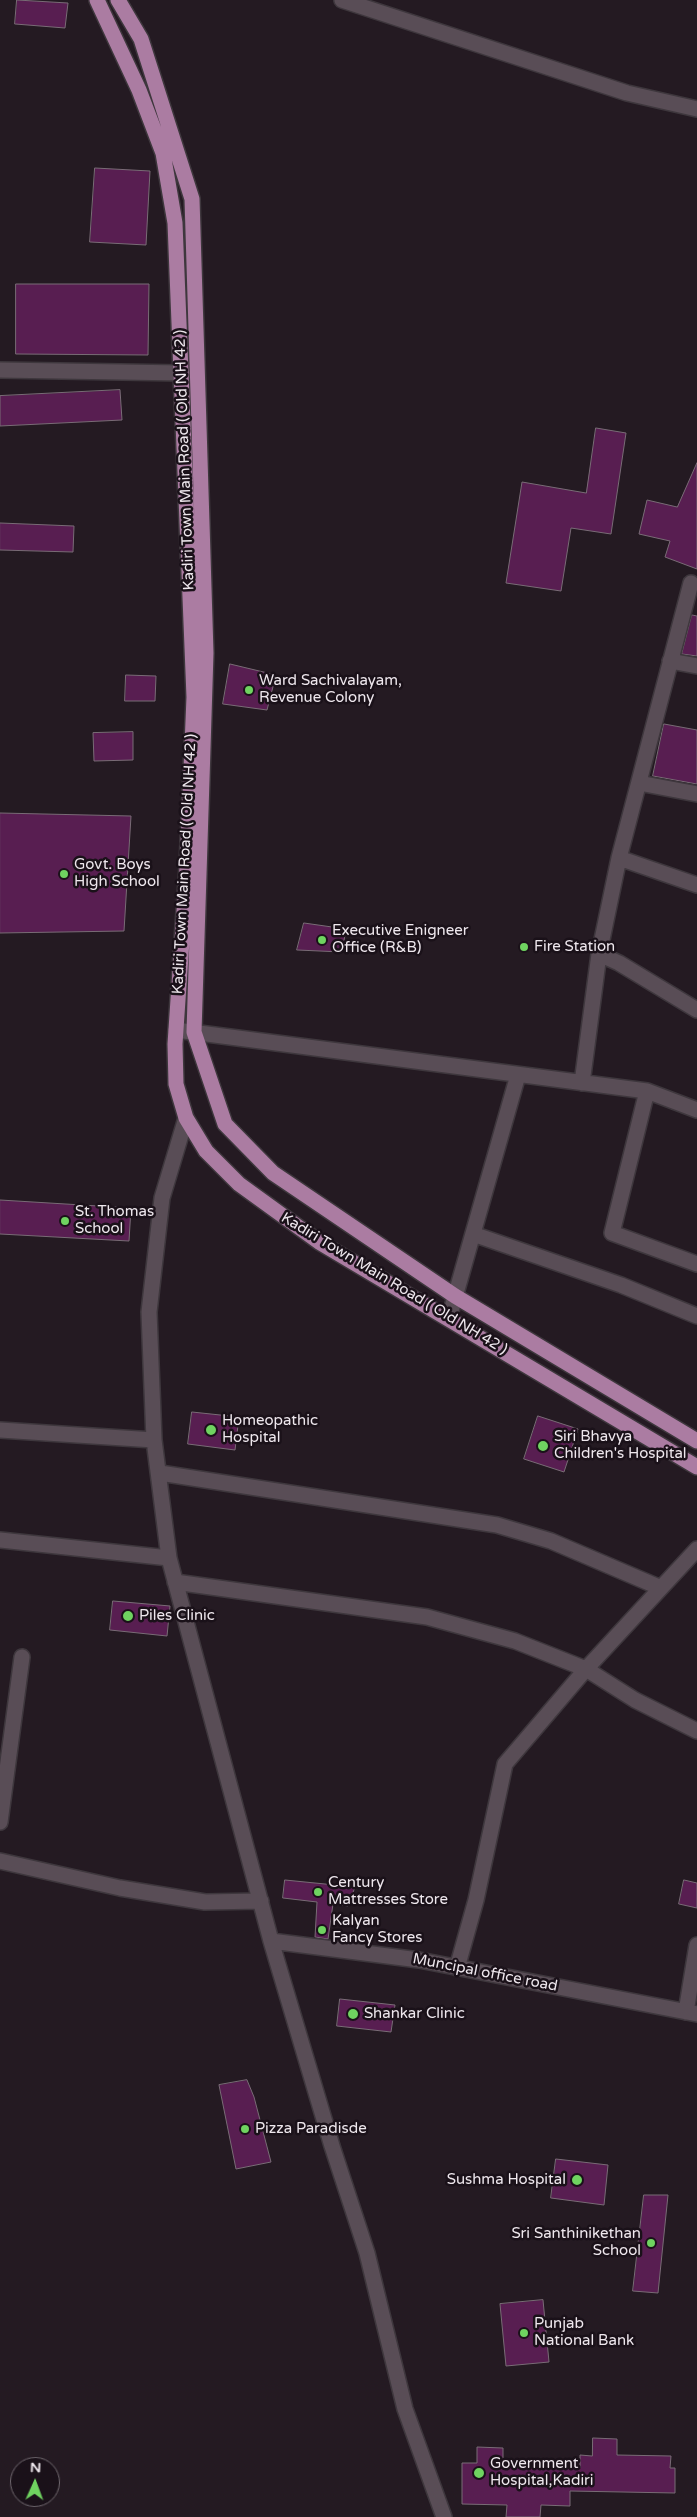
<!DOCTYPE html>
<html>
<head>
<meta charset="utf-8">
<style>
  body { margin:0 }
  #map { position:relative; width:697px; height:2517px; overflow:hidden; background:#241a22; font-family:"Varela Round",sans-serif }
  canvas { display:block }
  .north { position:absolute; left:10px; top:2457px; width:50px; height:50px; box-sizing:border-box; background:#1a1119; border:1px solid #6f676e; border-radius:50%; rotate:2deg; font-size:14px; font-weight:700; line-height:20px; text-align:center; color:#eee7ed }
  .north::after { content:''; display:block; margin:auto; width:18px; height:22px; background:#6fd360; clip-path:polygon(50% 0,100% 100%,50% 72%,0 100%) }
</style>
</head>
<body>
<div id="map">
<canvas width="697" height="2517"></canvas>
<div class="north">N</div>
</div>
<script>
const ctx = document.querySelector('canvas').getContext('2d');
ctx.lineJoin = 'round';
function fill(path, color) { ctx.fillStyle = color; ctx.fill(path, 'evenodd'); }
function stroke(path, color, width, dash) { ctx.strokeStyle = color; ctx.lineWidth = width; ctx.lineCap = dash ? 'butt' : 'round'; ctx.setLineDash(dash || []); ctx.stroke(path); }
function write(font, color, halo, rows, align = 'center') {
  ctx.font = font + ' "Varela Round",sans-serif'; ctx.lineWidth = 5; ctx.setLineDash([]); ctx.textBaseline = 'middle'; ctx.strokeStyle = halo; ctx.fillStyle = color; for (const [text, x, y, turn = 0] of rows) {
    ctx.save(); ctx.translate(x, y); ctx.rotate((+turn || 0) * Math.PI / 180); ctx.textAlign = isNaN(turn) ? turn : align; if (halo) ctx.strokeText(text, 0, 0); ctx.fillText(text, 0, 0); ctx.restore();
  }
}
const building = new Path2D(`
  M17,0L68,3L65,28L15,24Z
  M95,168L150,171L146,245L90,242Z
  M16,284H149L148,355L16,354Z
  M120,390L122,420L0,426V396Z
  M596,428L626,433L611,534L571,528L561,591L506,583L522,482L586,493Z
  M697,463V569L665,557L670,541L639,534L647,500L677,507Z
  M0,523L74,526L73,552L0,550Z
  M692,615L697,616V656L682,654Z
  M230,664L276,675L267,710L223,704Z
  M126,675L156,676L155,701H125Z
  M664,724L697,730V784L653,776Z
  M133,732V760L94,761L93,733Z
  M0,813L131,816L124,931L0,933Z
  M304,923L346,929L342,952L297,950Z
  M0,1200L131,1208L129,1241L0,1234Z
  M192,1412L239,1417L235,1450L188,1444Z
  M538,1416L578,1429L564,1472L524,1459Z
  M113,1601L170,1606L167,1636L110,1630Z
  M285,1880L355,1887L348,1906L333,1904L328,1939L315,1937L317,1902L283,1898Z
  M684,1880L697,1883V1908L679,1904Z
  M340,1999L395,2005L391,2032L337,2026Z
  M247,2080L254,2097L271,2162L236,2169L219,2085Z
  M556,2159L608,2165L604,2205L551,2198Z
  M644,2195H668L658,2293L633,2291Z
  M543,2300L549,2362L506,2366L500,2304Z
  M593,2438L617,2439V2455L671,2456L670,2468H675V2493L570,2491V2506L541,2505L540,2517H506L507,2505L462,2504V2463H477V2447L503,2448V2467L580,2468V2455L592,2456Z`);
fill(building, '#581e51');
stroke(building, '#796c76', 1);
const minor = new Path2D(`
  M342,0L627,93L697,109
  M0,370L182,373
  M670,661L697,666
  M639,783L697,794
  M619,858L697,885
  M599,954L619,963L697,1010
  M176,1030L647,1091L697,1110
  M582,1083L599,954L619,858L691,583
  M647,1091L612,1233L697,1264
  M186,1118L162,1198L149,1312L154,1440L169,1558L271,1941L332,2146L367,2253L405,2409L444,2517
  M473,1234L621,1285L697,1316
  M449,1318L518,1075
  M0,1430L154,1440
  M160,1473L497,1525L551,1541L661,1588
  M0,1540L169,1558
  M175,1582L427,1617L515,1641L586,1669L635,1700L697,1731
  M0,1822L22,1657
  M0,1861L120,1888L205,1902L261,1901
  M271,1941L419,1960L697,2014
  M457,1968L476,1900L505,1764L586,1669L697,1549
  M686,2012L697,1945`);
const major = new Path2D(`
  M97,0L139,90L163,153L175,223L194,697L187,867L175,1044L176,1084L186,1118L206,1151L239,1184L319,1242L697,1467
  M118,0L141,39L192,199L206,653L194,1032L225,1124L273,1173L455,1296L697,1441`);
stroke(minor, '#3e373d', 18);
stroke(major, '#3e373d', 18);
stroke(minor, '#594d56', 15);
stroke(major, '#ab7ca2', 15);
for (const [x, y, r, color] of [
  [249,690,5,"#6fd360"],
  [64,874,5,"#6fd360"],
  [322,940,5,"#6fd360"],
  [524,947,5,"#6fd360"],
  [65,1221,5,"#6fd360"],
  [211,1430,6,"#6fd360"],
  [543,1446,6,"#6fd360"],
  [128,1616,6,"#6fd360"],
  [318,1892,5,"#6fd360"],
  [322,1930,5,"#6fd360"],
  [353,2014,6,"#6fd360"],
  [245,2129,5,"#6fd360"],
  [577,2180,6,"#6fd360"],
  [651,2243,5,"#6fd360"],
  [524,2333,5,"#6fd360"],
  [479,2473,6,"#6fd360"]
]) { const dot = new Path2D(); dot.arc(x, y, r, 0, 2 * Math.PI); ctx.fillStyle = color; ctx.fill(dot); stroke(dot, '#1a1119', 2); }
write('15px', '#eee7ed', '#1a1119', [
  ["Kadiri Town Main Road ( Old NH 42 )",185,460,-92],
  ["Kadiri Town Main Road ( Old NH 42 )",185,864,-87],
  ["Kadiri Town Main Road ( Old NH 42 )",394,1284,31],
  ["Muncipal office road",485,1973,11]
]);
write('15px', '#eee7ed', '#1a1119', [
  ["Ward Sachivalayam,",259,681],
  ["Revenue Colony",259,698],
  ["Govt. Boys",74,865],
  ["High School",74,882],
  ["Executive Enigneer",332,931],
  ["Office (R&B)",332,948],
  ["Fire Station",534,947],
  ["St. Thomas",75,1212],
  ["School",75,1229],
  ["Homeopathic",222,1421],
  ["Hospital",222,1438],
  ["Siri Bhavya",554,1437],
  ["Children's Hospital",554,1454],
  ["Piles Clinic",139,1616],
  ["Century",328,1883],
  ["Mattresses Store",328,1900],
  ["Kalyan",332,1921],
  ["Fancy Stores",332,1938],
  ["Shankar Clinic",364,2014],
  ["Pizza Paradisde",255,2129],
  ["Sushma Hospital",566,2180,"right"],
  ["Sri Santhinikethan",641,2234,"right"],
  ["School",641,2251,"right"],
  ["Punjab",534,2324],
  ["National Bank",534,2341],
  ["Government",490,2464],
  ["Hospital,Kadiri",490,2481]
], 'left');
</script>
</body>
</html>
